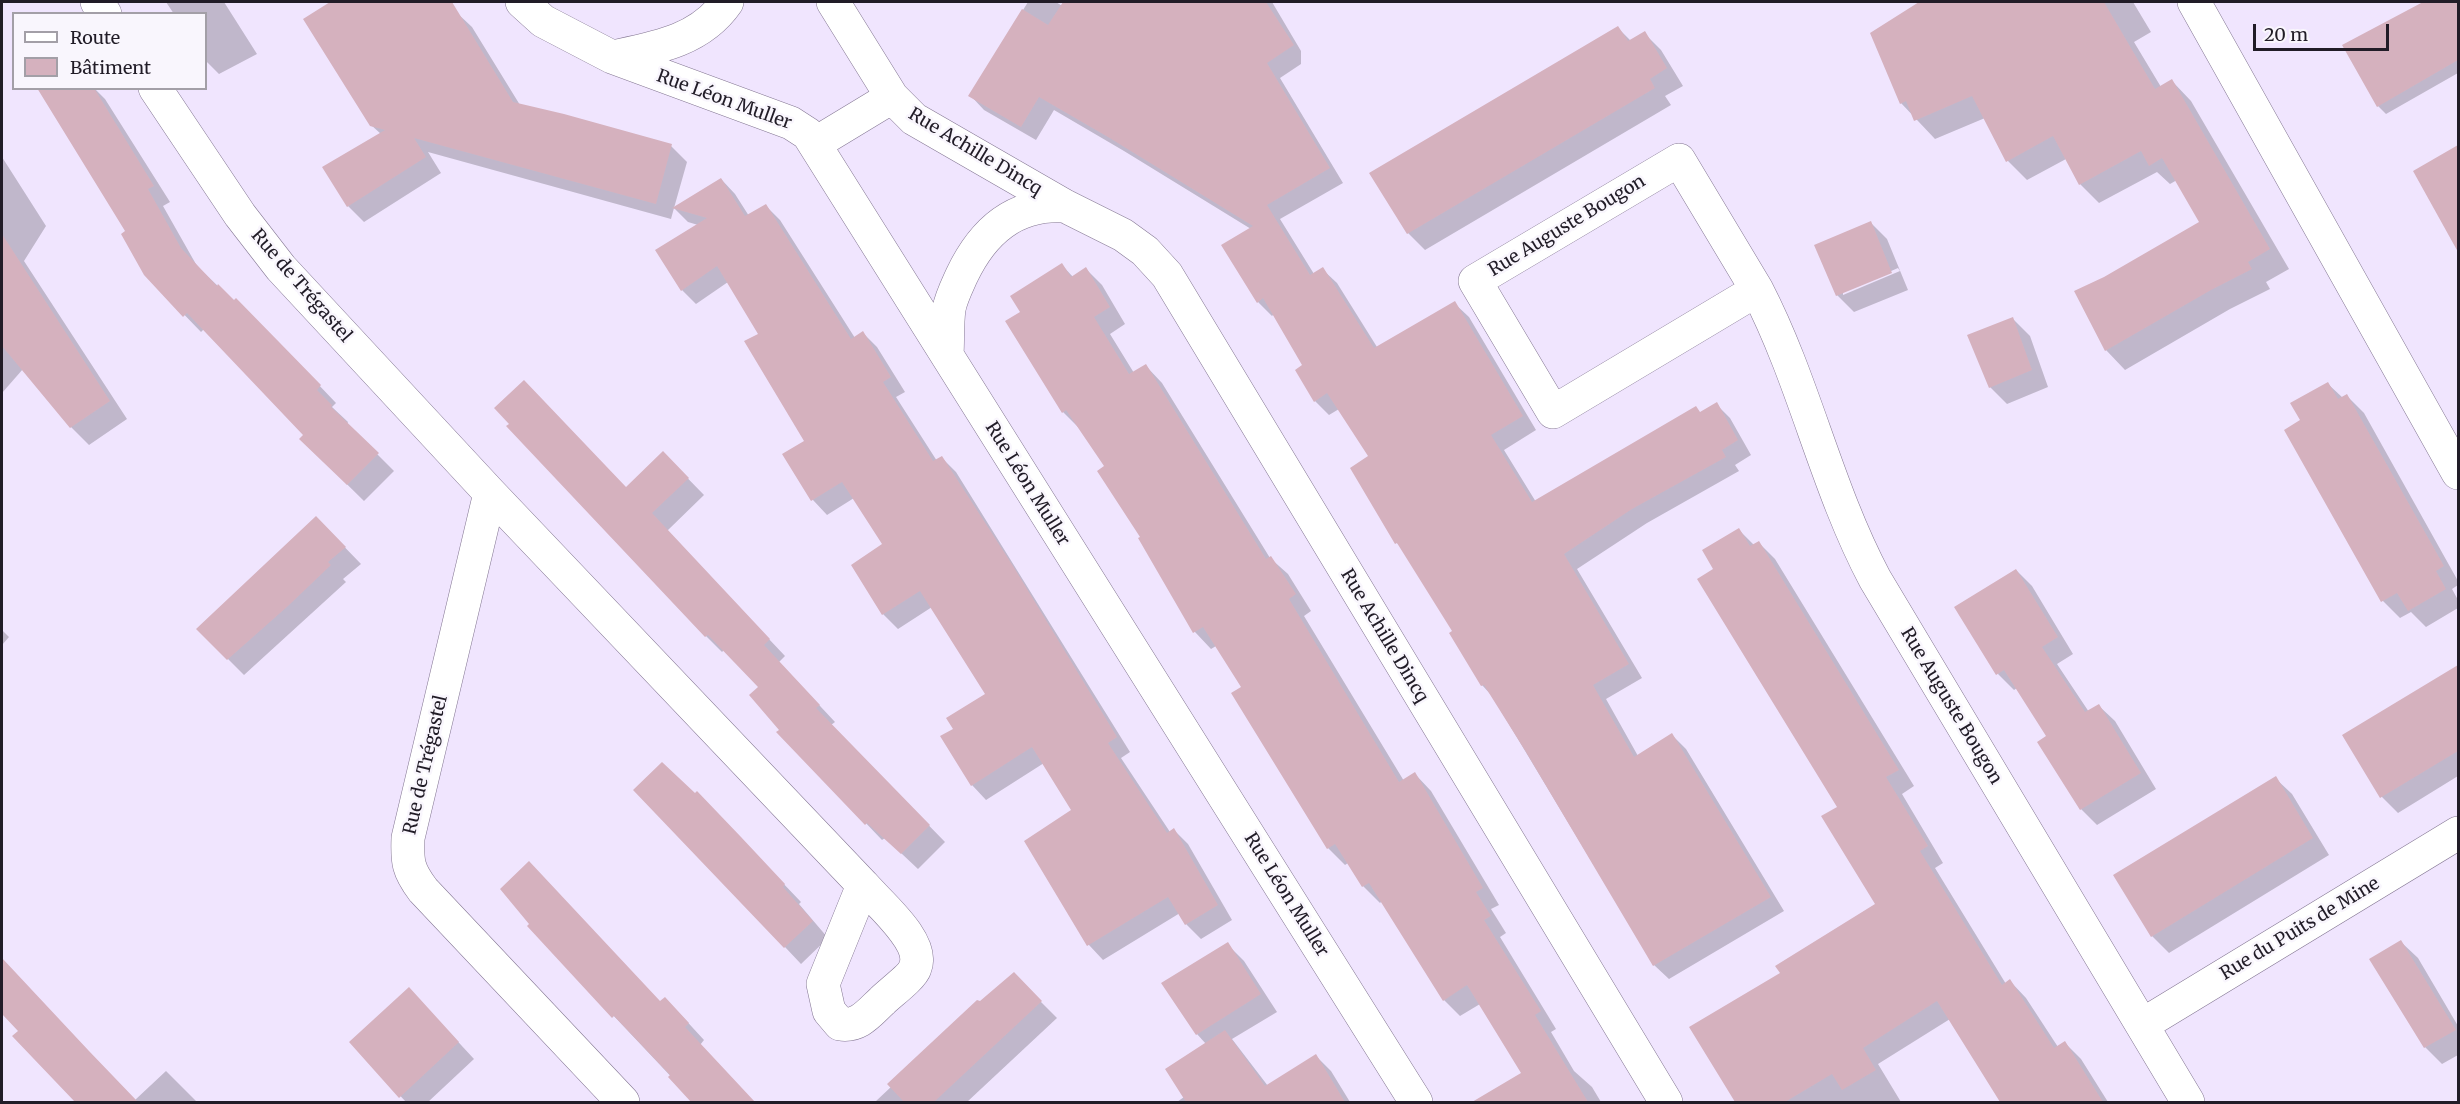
<!DOCTYPE html>
<html>
<head>
<meta charset="utf-8">
<style>
  body { margin:0 }
  #map { position:relative; width:2460px; height:1104px; overflow:hidden; background:#f0e5fe; font-family:Merriweather,serif }
  canvas { display:block }
  .frame { position:absolute; inset:0; border:3px solid #211c27; pointer-events:none }
  .legend { position:absolute; left:12px; top:12px; width:195px; height:78px; box-sizing:border-box; background:#f9f6fd; border:2px solid #a39fa7; margin:0; padding:8px 10px; list-style:none; font-size:18px; color:#211c27 }
  .legend li { display:flex; align-items:center; gap:12px; height:30px }
  .legend b { width:30px; border:2px solid #a39fa7 }
  .scale { position:absolute; left:2253px; top:24px; width:136px; height:27px; box-sizing:border-box; border:3px solid #211c27; border-top:0; padding-left:8px; font-size:18px; line-height:21px; white-space:nowrap; color:#211c27; -webkit-text-stroke:4px #f9f6fd; paint-order:stroke }
</style>
</head>
<body>
<div id="map">
<canvas width="2460" height="1104"></canvas>
<div class="frame"></div>
<ul class="legend">
<li><b style="height:8px;background:#fff"></b>Route</li>
<li><b style="height:16px;background:#d5b1be"></b>Bâtiment</li>
</ul>
<div class="scale">20 m</div>
</div>
<script>
const ctx = document.querySelector('canvas').getContext('2d');
ctx.lineJoin = 'round';
function fill(path, color) { ctx.fillStyle = color; ctx.fill(path, 'evenodd'); }
function stroke(path, color, width, dash) { ctx.strokeStyle = color; ctx.lineWidth = width; ctx.lineCap = dash ? 'butt' : 'round'; ctx.setLineDash(dash || []); ctx.stroke(path); }
function write(font, color, halo, rows, align = 'center') {
  ctx.font = font + ' Merriweather,serif'; ctx.lineWidth = 5; ctx.setLineDash([]); ctx.textBaseline = 'middle'; ctx.strokeStyle = halo; ctx.fillStyle = color; for (const [text, x, y, turn = 0] of rows) {
    ctx.save(); ctx.translate(x, y); ctx.rotate((+turn || 0) * Math.PI / 180); ctx.textAlign = isNaN(turn) ? turn : align; if (halo) ctx.strokeText(text, 0, 0); ctx.fillText(text, 0, 0); ctx.restore();
  }
}
fill(new Path2D(`
  M166,2H224L257,54L219,74L206,61V14H174Z
  M333,2H442L450,15L456,12L472,27L520,105L671,146L687,162L674,208L721,179L735,194L749,216L766,206L780,220L855,338L863,333L877,347L905,392L896,397L937,461L942,458L956,472L1130,752L1121,758L1170,832L1174,830L1188,844L1232,920L1201,939L1186,924L1180,913L1103,960L1089,945L1026,841L1073,811L1044,763L986,800L972,785L955,729L987,695L932,607L898,629L883,614L853,565L884,545L854,498L827,515L813,500L784,454L807,441L760,334L728,282L696,304L682,290L698,225L688,222L674,208L671,219L428,152L441,173L364,222L348,206L381,134L371,125L305,19Z
  M1028,2H1056L1121,44L1147,2H1272L1301,51V64L1280,78L1343,183L1280,219L1314,274L1322,269L1337,283L1377,347L1454,303L1469,317L1536,430L1504,450L1536,502L1716,404L1730,418L1751,455L1735,465L1739,471L1647,523L1577,569L1642,678L1606,699L1638,756L1672,735L1686,749L1784,911L1669,979L1654,965L1492,696L1482,685L1454,632L1403,549L1397,543L1370,457L1339,409L1329,415L1315,401L1305,366L1274,314L1272,316L1258,302L1251,229L1124,151L1054,110L1036,140L984,110L970,95Z
  M1921,2H2133L2151,32L2134,42L2161,87L2172,81L2191,101L2289,269L2266,282L2270,289L2230,309L2125,370L2106,350L2105,278L2201,223L2177,180L2170,184L2157,172L2099,203L2080,184L2066,159L2027,180L2008,161L1985,118L1935,139L1901,103L1872,34Z
  M2427,2H2458V73L2386,114L2378,106L2344,46Z
  M1618,28L1631,41L1644,33L1661,50L1683,86L1665,96L1671,105L1425,250L1408,233L1371,173Z
  M94,88L105,99L170,202L163,206L197,266L296,361L336,403L332,407L348,422L347,424L394,471L364,501L301,439L305,435L204,329L201,332L145,274L128,232Z
  M2458,147V241L2447,229L2415,172Z
  M2,157L46,226L24,261L127,419L89,445L71,427L23,369L2,393Z
  M1870,222L1887,239L1908,290L1854,312L1837,295ZM1898,268L1900,271L1843,295V292Z
  M1062,265L1073,277L1086,269L1102,285L1125,324L1110,334L1134,373L1146,366L1162,383L1270,558L1288,574L1311,611L1304,616L1404,781L1415,774L1431,791L1499,905L1491,909L1506,933L1500,937L1556,1029L1551,1032L1574,1071L1592,1087L1601,1102H1484L1482,1099L1523,1074L1480,1004L1460,1016L1444,1000L1382,901L1380,903L1363,886L1348,863L1345,865L1328,848L1233,693L1243,687L1216,646L1211,649L1195,632L1140,539L1142,537L1106,467L1079,428L1063,412L1022,313Z
  M2013,319L2030,336L2048,387L2007,404L1990,387Z
  M2328,384L2343,398L2347,396L2364,413L2458,581V585L2452,589L2458,600V608L2426,627L2411,612L2400,618L2383,601L2302,421Z
  M508,426L626,488L663,453L704,495L667,531L785,656L779,662L835,722L831,725L945,842L918,869L885,838L882,840L779,732L781,730L760,687L724,650L722,652L706,636Z
  M1739,530L1754,545L1759,543L1775,559L1914,786L1902,794L1943,863L1935,868L2006,984L2010,981L2026,998L2058,1047L2065,1043L2081,1059L2108,1102H2019L1950,1019L1878,1064L1901,1102H1739L1691,1027L1782,974L1877,905L1839,808L1715,569Z
  M332,534L361,564L343,579L346,582L244,675L198,629Z
  M2016,570L2032,586L2073,654L2057,664L2089,712L2099,706L2115,721L2156,789L2097,825L2081,809L2048,736L2017,688L2014,690L1998,674Z
  M2,630L9,637L2,645Z
  M2458,667V776L2398,813L2382,797L2345,736Z
  M2275,778L2292,794L2329,855L2169,953L2152,936Z
  M713,810L801,902L799,904L828,938L801,964L785,947Z
  M529,926L681,1015L704,1040L700,1045L754,1102H695Z
  M2401,942L2418,958L2458,1026V1055L2442,1064L2425,1047Z
  M1227,944L1244,961L1277,1012L1232,1039L1268,1086L1316,1056L1331,1071L1350,1102H1177L1184,1097L1206,1044L1197,1034Z
  M14,974L135,1100L166,1071L197,1102H77L14,1036L20,1032L2,1012V986Z
  M1030,991L1057,1018L967,1102H875L980,1003Z
  M425,1006L474,1059L428,1102H406L351,1043Z`), '#0003');
fill(new Path2D(`
  M330,2H452L513,102L564,114L672,144L656,204L414,138L426,157L347,207L322,167L385,130L370,126L303,19Z
  M1063,2H1266L1294,45L1267,63L1330,168L1267,205L1310,275L1323,267L1374,348L1455,301L1523,416L1491,435L1532,502L1696,406L1700,412L1717,402L1738,440L1722,450L1726,457L1632,509L1564,554L1629,664L1593,685L1634,757L1672,733L1771,897L1653,966L1526,752L1484,685L1481,686L1449,633L1452,631L1397,543L1395,544L1350,468L1368,456L1327,393L1314,402L1295,370L1302,365L1263,298L1257,303L1221,245L1253,226L1108,137L1039,97L1021,127L968,96L1022,9L1048,25Z
  M1919,2H2104L2155,89L2172,79L2270,249L2248,262L2252,269L2211,290L2105,351L2074,291L2104,277L2199,222L2162,158L2149,166L2141,151L2079,185L2053,136L2006,162L1972,96L1914,121L1906,101L1900,104L1870,33Z
  M2423,2H2458V60L2377,107L2342,45Z
  M1618,26L1628,41L1645,31L1667,68L1650,79L1655,88L1407,234L1369,173Z
  M37,88H94L154,186L148,189L181,248L217,286L218,284L234,300L236,298L280,343L321,385L317,390L332,405L331,407L379,453L347,485L299,439L303,435L187,313L183,317L144,275L121,234L125,231Z
  M2458,145V252L2413,171Z
  M721,178L745,216L766,204L851,339L863,331L891,377L883,382L933,461L942,456L1013,566L1117,737L1108,743L1167,833L1174,828L1218,905L1185,925L1168,897L1087,946L1024,841L1071,810L1032,747L971,786L940,736L953,729L946,718L985,694L920,591L882,615L851,565L882,544L842,482L811,501L782,454L804,441L744,341L758,334L717,266L681,291L655,250L707,218L672,208Z
  M1871,221L1892,273L1836,296L1814,245Z
  M2,234L110,401L70,428L2,346Z
  M1062,263L1071,277L1086,267L1110,307L1094,317L1129,374L1146,364L1266,559L1271,556L1296,594L1289,599L1399,782L1415,772L1483,888L1476,892L1491,916L1484,920L1541,1011L1535,1015L1588,1102H1472L1521,1073L1467,985L1443,1001L1369,883L1362,887L1335,844L1327,849L1231,693L1241,687L1203,627L1193,633L1138,538L1140,537L1097,471L1104,466L1066,410L1062,413L1005,321L1020,312L1010,296Z
  M2013,317L2032,370L1989,388L1967,335Z
  M524,380L626,487L663,451L689,478L652,513L770,639L764,645L820,705L816,708L930,825L901,854L867,823L865,825L776,732L779,730L749,695L758,687L708,635L705,637L506,426L509,424L494,408Z
  M2328,382L2338,399L2347,394L2444,566L2436,571L2446,589L2408,611L2397,593L2381,602L2284,430L2300,420L2290,403Z
  M316,516L346,547L328,562L331,565L288,606L227,660L196,629Z
  M1739,528L1750,546L1759,541L1899,770L1886,777L1928,846L1920,851L2002,985L2010,979L2054,1048L2065,1041L2103,1102H2000L1937,1001L1863,1048L1876,1070L1842,1090L1832,1074L1785,1102H1735L1689,1027L1780,973L1775,966L1875,904L1821,816L1837,807L1697,579L1713,569L1702,550Z
  M2016,569L2058,637L2042,647L2085,712L2099,704L2141,773L2080,810L2037,742L2046,736L2004,670L1996,675L1954,607Z
  M2458,665V751L2380,798L2342,735Z
  M662,762L695,793L697,791L741,837L785,884L783,887L813,921L784,948L633,790Z
  M2276,776L2313,838L2151,937L2113,875Z
  M529,861L660,1001L665,997L689,1023L685,1027L755,1102H691L668,1077L670,1075L614,1016L612,1018L527,926L529,924L500,889Z
  M2401,940L2456,1030L2424,1048L2369,959Z
  M1228,942L1261,994L1196,1035L1161,983Z
  M2,958L89,1051L138,1102H75L12,1036L18,1031L2,1014Z
  M1014,972L1042,1001L934,1102H904L887,1084L977,1000L980,1001Z
  M409,987L459,1042L399,1098L349,1042Z
  M1225,1030L1265,1086L1316,1054L1345,1102H1186L1165,1069Z`), '#d5b1be');
const minor = new Path2D(`
  M97,2L105,14
  M522,2L543,21L612,57L791,123L808,134L1416,1102
  M833,2L892,97L914,119L1065,206L1123,235L1145,251L1167,275L1666,1102
  M2194,2L2458,473
  M612,57C655,48 700,41 727,2
  M155,88L240,215L281,268L490,493L863,885C879,904 926,942 915,968C912,977 890,993 882,1001C869,1013 859,1027 840,1024L829,1011L823,984L863,885
  M816,143L892,97
  M1757,290L1553,412L1475,281L1679,160L1757,290C1805,383 1826,487 1875,579L2188,1102
  M947,355C948,340 947,324 949,309C951,298 957,286 962,275C983,231 1015,203 1065,206
  M490,493L408,838C407,862 408,870 423,890L623,1102
  M2142,1025L2458,833`);
stroke(minor, '#847793', 34);
stroke(minor, '#fff', 33);
write('18px', '#211c27', '#f9f6fd', [
  ["Rue Léon Muller",724,100,20],
  ["Rue Achille Dincq",975,152,31],
  ["Rue Auguste Bougon",1567,226,-31],
  ["Rue de Trégastel",301,286,49],
  ["Rue Léon Muller",1027,484,58],
  ["Rue Achille Dincq",1384,636,59],
  ["Rue Auguste Bougon",1951,706,59],
  ["Rue de Trégastel",426,765,-77],
  ["Rue Léon Muller",1286,895,58],
  ["Rue du Puits de Mine",2300,929,-31]
]);
</script>
</body>
</html>
